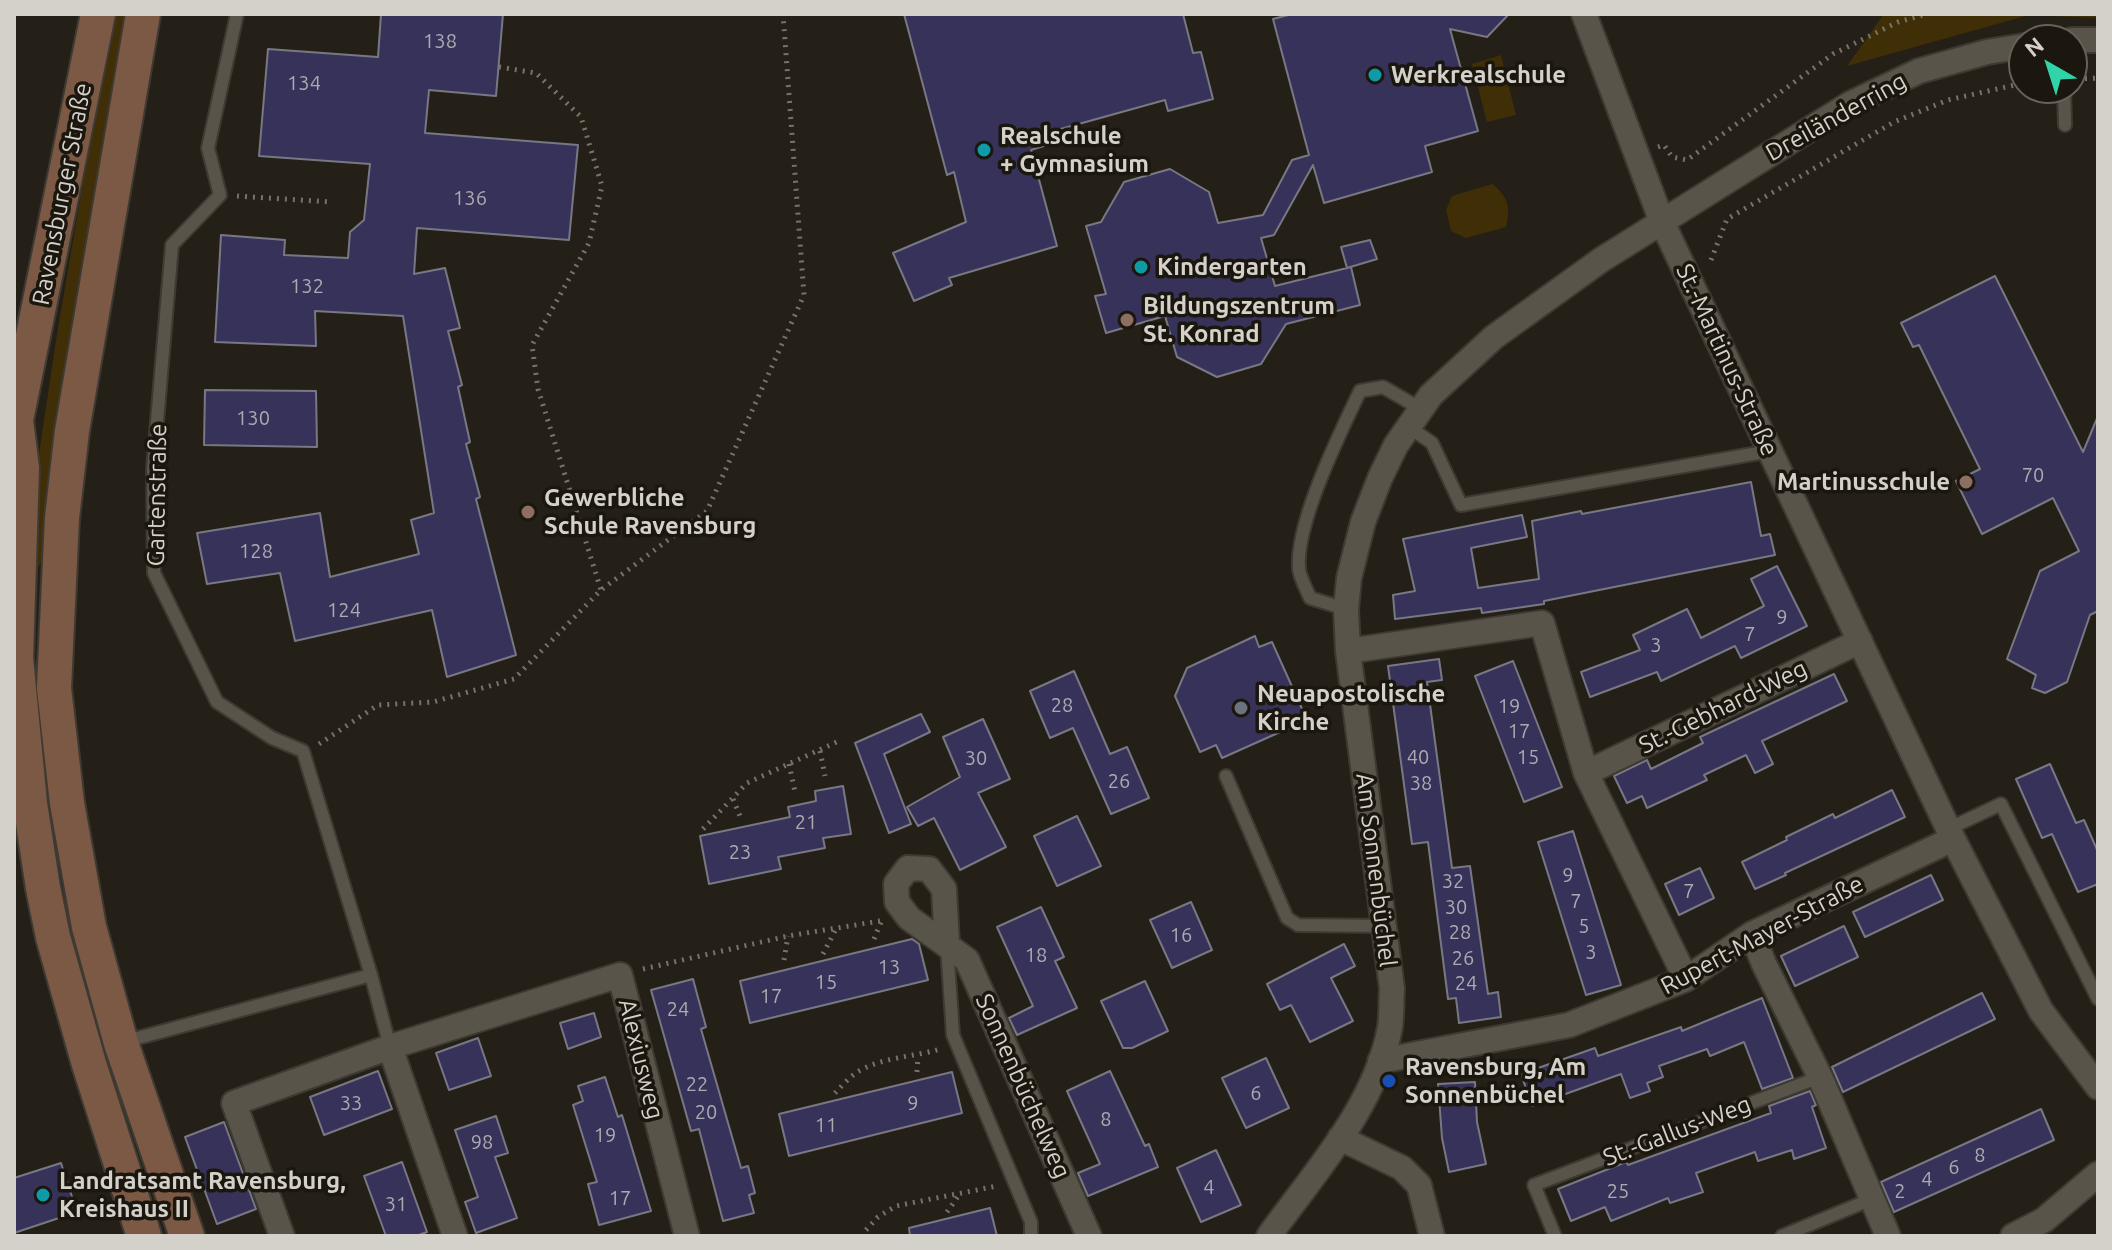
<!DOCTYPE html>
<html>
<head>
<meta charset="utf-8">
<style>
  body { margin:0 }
  #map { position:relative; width:2112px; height:1250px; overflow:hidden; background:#252017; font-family:Ubuntu,sans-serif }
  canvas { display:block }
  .frame { position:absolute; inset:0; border:16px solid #d4d1cb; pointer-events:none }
  .north { position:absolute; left:2008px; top:24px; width:80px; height:80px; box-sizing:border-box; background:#1c170e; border:2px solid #66615a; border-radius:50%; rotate:321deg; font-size:22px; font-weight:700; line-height:32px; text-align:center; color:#d4d1cb }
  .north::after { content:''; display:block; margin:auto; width:28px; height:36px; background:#31d4a9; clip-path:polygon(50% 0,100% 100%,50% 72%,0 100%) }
</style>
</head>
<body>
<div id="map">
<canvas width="2112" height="1250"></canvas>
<div class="frame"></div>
<div class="north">N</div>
</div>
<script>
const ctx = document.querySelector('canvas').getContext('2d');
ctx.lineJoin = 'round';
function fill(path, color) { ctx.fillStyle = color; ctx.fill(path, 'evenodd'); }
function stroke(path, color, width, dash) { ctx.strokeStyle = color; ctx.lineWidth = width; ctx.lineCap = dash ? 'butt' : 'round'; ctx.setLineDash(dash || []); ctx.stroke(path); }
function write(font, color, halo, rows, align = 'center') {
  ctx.font = font + ' Ubuntu,sans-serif'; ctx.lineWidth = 7; ctx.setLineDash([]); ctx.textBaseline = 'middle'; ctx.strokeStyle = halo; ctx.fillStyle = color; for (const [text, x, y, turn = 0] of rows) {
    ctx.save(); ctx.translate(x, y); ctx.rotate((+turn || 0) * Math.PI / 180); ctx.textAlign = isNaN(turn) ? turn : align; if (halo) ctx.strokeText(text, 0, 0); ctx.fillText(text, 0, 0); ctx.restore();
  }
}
fill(new Path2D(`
  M112,14H126L46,551L37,570L32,572L35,480L57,334Z
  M1884,14H2098V18L2029,15L1847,66Z
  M1501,55L1516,115L1487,122L1472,64Z
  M1492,184C1508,196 1511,208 1506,227L1466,238L1451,231L1446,210L1452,196Z`), '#3f2e06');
const building = new Path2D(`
  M381,14H503L496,96L429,90L425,133L578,145L569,240L417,228L414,274L445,268L460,328L448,331L462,385L458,387L470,442L466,444L480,497L476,499L516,655L447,677L432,610L295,641L280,573L207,584L197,533L320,513L330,577L419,554L411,520L434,513L403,316L315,311L316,346L215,342L221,235L285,240L284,255L348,258L350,232L364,220L370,164L259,156L268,49L378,57Z
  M904,14H1183L1193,53L1201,52L1213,99L1168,111L1165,100L1057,130L1060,141L1031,150L1057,246L949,278L952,285L914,301L893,253L966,222L954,172L947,175Z
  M1292,14H1509L1487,37L1450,29L1478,131L1425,146L1432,172L1324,203L1313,165L1274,235L1261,238L1275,286L1351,267L1360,305L1286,324L1261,364L1217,377L1177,357L1165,316L1106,333L1095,296L1106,294L1086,226L1101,222L1124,182L1170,169L1209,192L1218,223L1263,215L1292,160L1309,155L1273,19Z
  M1370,240L1377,259L1347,268L1341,247Z
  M1995,276L2083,452L2098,416V611L2090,615L2067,682L2045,693L2032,688L2036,675L2007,659L2040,571L2079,551L2053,498L1982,534L1956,481L1980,469L1919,345L1913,347L1901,323Z
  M205,390L316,391L317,447L204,445Z
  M1751,482L1761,536L1770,534L1775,555L1544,601V604L1482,613L1481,608L1395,619L1393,595L1415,591L1403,539L1522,515L1527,537L1471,548L1478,588L1539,579L1532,521L1581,511L1582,514Z
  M1777,566L1807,626L1741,658L1735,646L1661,681L1657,672L1590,697L1581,672L1640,650L1633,635L1687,609L1701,638L1764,606L1751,579Z
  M1255,636L1259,647L1272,642L1307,720L1222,758L1216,745L1200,752L1175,696L1187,668Z
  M1439,659L1442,680L1427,682L1452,868L1470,866L1488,994L1498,992L1501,1017L1459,1023L1456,998L1448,999L1428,842L1412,844L1388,666Z
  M1513,661L1562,787L1524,802L1475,676Z
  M1074,671L1110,754L1127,747L1149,798L1111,814L1073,728L1050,738L1030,691Z
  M1834,674L1847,701L1762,741L1773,764L1755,773L1746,755L1704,775L1707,780L1647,808L1642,796L1627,803L1614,776L1647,760L1651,769L1703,743L1700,737Z
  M921,714L930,732L884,754L911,824L889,833L855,743Z
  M983,719L1010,779L978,793L1006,847L960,870L934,818L918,826L907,807L960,777L943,737Z
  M2050,764L2076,823L2084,820L2098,852V884L2078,892L2052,834L2042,838L2016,779Z
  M843,786L851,834L823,838L825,848L778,857L781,869L709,884L700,836L790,817L788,807L816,801L815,791Z
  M1892,790L1905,817L1785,873L1786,875L1755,889L1742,862L1787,840L1786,837L1833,814L1835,818Z
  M1077,816L1101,866L1057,886L1034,836Z
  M1573,831L1621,985L1586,995L1538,842Z
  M1700,868L1714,898L1679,915L1665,884Z
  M1931,875L1943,900L1865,937L1853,912Z
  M1191,902L1212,950L1172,968L1150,920Z
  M1041,907L1064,957L1055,961L1077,1008L1017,1035L1009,1018L1033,1006L997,927Z
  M1844,926L1858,957L1795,986L1781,956Z
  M912,939L919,944L928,980L750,1023L740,981Z
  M1344,944L1355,966L1331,978L1353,1021L1310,1042L1291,1005L1280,1010L1267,984Z
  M693,979L706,1027L701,1029L741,1168L748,1166L755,1193L749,1195L754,1213L723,1221L699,1129L691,1131L651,990Z
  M1145,981L1168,1031L1132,1048H1123L1101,1001Z
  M1982,993L1995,1019L1843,1092L1832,1067Z
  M1762,998L1793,1078L1762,1089L1744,1042L1710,1056L1707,1049L1659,1066L1663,1077L1647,1083L1650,1091L1630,1098L1621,1074L1532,1106L1521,1074L1595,1048L1598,1056L1681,1027L1682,1031Z
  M594,1013L601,1037L568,1049L560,1023Z
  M478,1038L491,1076L449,1090L436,1053Z
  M1266,1058L1289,1108L1246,1128L1222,1078Z
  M378,1071L392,1109L324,1135L310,1097Z
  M1110,1071L1145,1146L1149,1144L1158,1167L1088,1196L1078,1173L1100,1164L1067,1091Z
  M952,1072L962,1113L789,1156L779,1114Z
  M605,1077L618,1117L622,1115L651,1211L599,1225L588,1184L597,1182L573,1105L583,1101L578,1086Z
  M1475,1082L1477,1122L1486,1164L1449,1172L1442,1138L1438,1084Z
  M1810,1091L1816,1105L1812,1107L1826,1148L1794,1159L1792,1150L1758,1161L1755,1152L1696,1173L1703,1192L1670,1203L1668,1198L1611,1221L1605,1207L1571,1221L1558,1189L1626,1162L1628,1165L1771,1113L1769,1106Z
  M2041,1109L2054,1140L1894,1212L1881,1182Z
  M496,1116L508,1153L495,1157L517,1218L476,1233L465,1202L478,1197L455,1130Z
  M224,1122L256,1209L217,1224L185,1137Z
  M1216,1150L1241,1205L1201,1222L1177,1168Z
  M402,1162L427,1232L416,1236H386L364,1176Z
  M61,1163L77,1212L14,1233V1178Z
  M990,1208L997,1236H910L909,1228Z`);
fill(building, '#36325a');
stroke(building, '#787884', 2);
const service = new Path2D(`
  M237,14L208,148L220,195L172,245L153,469L154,573L217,702L272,738L303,751L371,975
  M2064,88L2065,125
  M1409,427L1432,443L1461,505L1770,451
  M1346,609L1310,598C1307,590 1300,578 1299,569C1295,524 1340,433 1360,391L1383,387L1421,409
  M1226,776L1287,918L1298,925L1384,926
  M1948,829L2001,804L2098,999
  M947,947L953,1035L1031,1222V1236
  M123,1042L371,975L390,1047
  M1555,1236L1534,1185L1820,1077
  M1782,1236L1872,1199`);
const minor = new Path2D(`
  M1584,14L1662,222L1953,839L2041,1011L2098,1087
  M2072,40H2098
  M1348,651L1542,623L1586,773L1686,979
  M1586,773L1860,641
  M1752,934L1764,964L1820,1077L1888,1236
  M947,944L944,889L929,869L908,868L896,884L897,902L909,918L967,960L1089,1236
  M390,1047L455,1236
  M1380,1061L1569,1025L1686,979L1752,934L1953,839
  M1340,1138L1402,1168L1419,1185L1432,1236
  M282,1236L234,1103L390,1047L620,975L687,1236
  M1269,1236C1314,1173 1376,1106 1390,1027C1392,1014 1391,1001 1392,989L1348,651L1346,609L1349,578L1363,522L1380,478L1396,445L1431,395L1494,337L1601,260L1850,104L1919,71L1987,52L2024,46
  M2013,1236L2044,1220L2098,1174`);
const secondary = new Path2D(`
  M98,14L16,420L22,468L16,658L30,803L43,888L53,937L89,1064L144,1236
  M143,14L72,431L62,518L54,688L67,803L89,927L121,1043L187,1236`);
stroke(service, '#3e3a33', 16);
stroke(minor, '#3e3a33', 28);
stroke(secondary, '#3e3a33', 38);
stroke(new Path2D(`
  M499,67L536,73L581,117L602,186L589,243L532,345L538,389L601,590
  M2077,79L2098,78
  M1658,147L1664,145L1672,157L1687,160L1833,54L1898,22L1927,14
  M237,196L331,202
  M1711,260L1727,219L1894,122L1948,100L2024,83
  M319,744L378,705L433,702L514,679L601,590L707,511L804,295L783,14
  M820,751L825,776
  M789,764L795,792
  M733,799L740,816
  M703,829L747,783L841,740
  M874,939L881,922
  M823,954L836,929
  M784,960L788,936
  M643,969L788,936L880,921
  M917,1072L918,1056
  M835,1093C842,1086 850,1076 859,1071C883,1057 914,1057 940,1049
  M947,1212L959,1195
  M866,1230L878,1217L896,1206L997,1186`), '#77736b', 5, [2, 6]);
stroke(service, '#595449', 12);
stroke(minor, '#595449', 24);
stroke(secondary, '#7b5944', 34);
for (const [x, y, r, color] of [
  [1375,75,8,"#0f9aa8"],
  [984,150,8,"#0f9aa8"],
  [1141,267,8,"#0f9aa8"],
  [1127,320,8,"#8d6e63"],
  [1966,482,8,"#8d6e63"],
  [528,512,8,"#8d6e63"],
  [1241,708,8,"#6b7280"],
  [1389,1081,8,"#1a4fb4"],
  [43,1195,8,"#0f9aa8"]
]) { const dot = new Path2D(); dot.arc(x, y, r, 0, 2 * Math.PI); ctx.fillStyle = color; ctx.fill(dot); stroke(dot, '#1c170e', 3); }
write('20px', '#aca9af', null, [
  ["138",440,41],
  ["134",304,83],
  ["136",470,198],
  ["132",307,286],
  ["130",253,418],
  ["70",2033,475],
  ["128",256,551],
  ["124",344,610],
  ["9",1782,617],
  ["7",1750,634],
  ["3",1656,645],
  ["28",1062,705],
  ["19",1509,706],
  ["17",1519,731],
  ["40",1418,757],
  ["15",1528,757],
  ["30",976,758],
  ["26",1119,781],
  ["38",1421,783],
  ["21",806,822],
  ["23",740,852],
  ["9",1568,875],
  ["32",1453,881],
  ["7",1689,891],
  ["7",1576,901],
  ["30",1456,907],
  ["5",1584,926],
  ["28",1460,932],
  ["16",1181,935],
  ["3",1591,952],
  ["18",1036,955],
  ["26",1463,958],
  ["13",889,967],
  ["15",826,982],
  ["24",1466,983],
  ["17",771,996],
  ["24",678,1009],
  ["22",697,1084],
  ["6",1256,1093],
  ["33",351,1103],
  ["9",913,1103],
  ["20",706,1112],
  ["8",1106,1119],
  ["11",826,1125],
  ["19",605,1135],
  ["98",482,1142],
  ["8",1980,1155],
  ["6",1954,1167],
  ["4",1927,1179],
  ["4",1209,1187],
  ["25",1618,1191],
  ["2",1900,1191],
  ["17",620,1198],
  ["31",396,1204]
]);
write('bold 24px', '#d4d1cb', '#1c170e', [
  ["Werkrealschule",1391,75],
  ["Realschule",1000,136],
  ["+ Gymnasium",1000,164],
  ["Kindergarten",1157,267],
  ["Bildungszentrum",1143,306],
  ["St. Konrad",1143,334],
  ["Martinusschule",1950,482,"right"],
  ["Gewerbliche",544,498],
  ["Schule Ravensburg",544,526],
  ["Neuapostolische",1257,694],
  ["Kirche",1257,722],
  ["Ravensburg, Am",1405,1067],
  ["Sonnenbüchel",1405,1095],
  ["Landratsamt Ravensburg,",59,1181],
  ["Kreishaus II",59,1209]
], 'left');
write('24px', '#d4d1cb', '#1c170e', [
  ["Dreiländerring",1836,117,-29],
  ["Ravensburger Straße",62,194,-79],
  ["St.-Martinus-Straße",1727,360,65],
  ["Gartenstraße",157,495,-89],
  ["St.-Gebhard-Weg",1723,707,-26],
  ["Am Sonnenbüchel",1376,870,83],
  ["Rupert-Mayer-Straße",1762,935,-28],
  ["Alexiusweg",641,1059,76],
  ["Sonnenbüchelweg",1023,1086,66],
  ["St.-Gallus-Weg",1677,1131,-21]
]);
</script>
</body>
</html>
